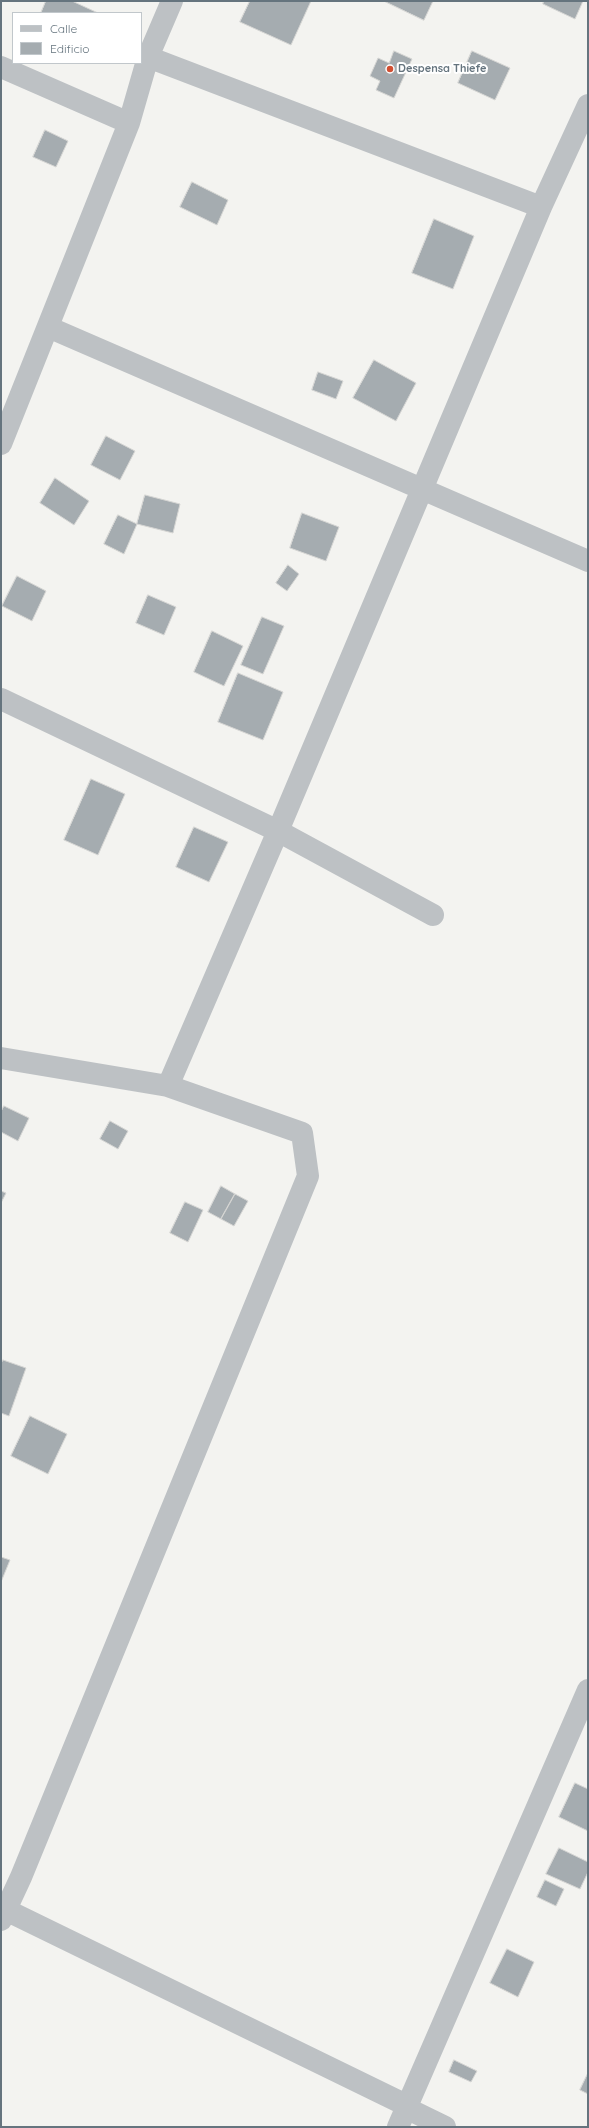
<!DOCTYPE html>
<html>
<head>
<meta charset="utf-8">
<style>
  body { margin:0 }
  #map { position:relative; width:589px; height:2128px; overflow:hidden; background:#f3f3f0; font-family:Quicksand,sans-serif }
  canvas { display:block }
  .frame { position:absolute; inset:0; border:2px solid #65747e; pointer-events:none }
  .legend { position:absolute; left:12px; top:12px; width:130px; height:52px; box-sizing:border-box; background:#fff; border:1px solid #c1c7cb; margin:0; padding:5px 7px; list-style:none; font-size:12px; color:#65747e }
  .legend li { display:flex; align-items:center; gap:8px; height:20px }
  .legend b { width:20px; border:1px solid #c1c7cb }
</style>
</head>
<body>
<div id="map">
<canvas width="589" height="2128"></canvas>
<div class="frame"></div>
<ul class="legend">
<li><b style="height:5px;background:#bdc1c4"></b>Calle</li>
<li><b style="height:11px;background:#a5acb0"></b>Edificio</li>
</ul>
</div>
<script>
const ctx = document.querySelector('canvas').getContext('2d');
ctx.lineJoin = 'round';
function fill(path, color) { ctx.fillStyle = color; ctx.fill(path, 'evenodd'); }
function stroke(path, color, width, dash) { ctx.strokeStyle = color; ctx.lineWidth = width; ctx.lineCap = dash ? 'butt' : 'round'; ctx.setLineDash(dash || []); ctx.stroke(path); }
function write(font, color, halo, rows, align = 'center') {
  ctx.font = font + ' Quicksand,sans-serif'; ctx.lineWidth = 4; ctx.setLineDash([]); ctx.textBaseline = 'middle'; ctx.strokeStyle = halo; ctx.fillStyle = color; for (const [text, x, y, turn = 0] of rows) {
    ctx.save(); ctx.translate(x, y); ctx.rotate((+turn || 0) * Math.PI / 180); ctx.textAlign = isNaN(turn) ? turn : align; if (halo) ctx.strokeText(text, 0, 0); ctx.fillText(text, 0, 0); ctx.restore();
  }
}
const building = new Path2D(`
  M46,1H72L98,13H41Z
  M250,1H311L291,45L240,22Z
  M384,1H433L424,20Z
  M544,1H583L575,19L543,4Z
  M394,51L412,59L394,98L376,90L380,81L370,76L378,58L389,63Z
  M472,51L510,68L495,100L458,83Z
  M45,130L68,141L56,167L33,157Z
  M192,182L228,200L217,225L180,207Z
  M434,219L474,236L453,289L412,273Z
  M374,360L416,383L396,421L353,398Z
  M318,372L343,381L336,399L312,390Z
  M106,436L135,451L120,480L91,465Z
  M55,478L89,501L74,525L40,503Z
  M145,495L180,504L173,533L137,524Z
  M302,513L339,527L326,561L290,548Z
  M118,515L137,524L124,554L104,544Z
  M288,565L299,574L287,591L276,583Z
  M17,576L46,591L32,621L2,606Z
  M148,595L176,607L164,635L136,623Z
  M262,617L284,626L263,674L241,665Z
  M212,631L243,646L224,686L194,672Z
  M238,673L283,692L263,740L218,722Z
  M91,779L125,794L98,855L64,840Z
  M194,827L228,842L209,882L176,867Z
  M4,1106L29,1118L18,1141L1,1132V1112Z
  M110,1121L128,1131L118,1149L100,1139Z
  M221,1186L235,1194L221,1219L208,1212Z
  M1,1191L6,1193L1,1203Z
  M235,1194L248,1201L234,1226L221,1219Z
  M185,1202L203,1210L188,1242L170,1233Z
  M3,1360L26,1368L9,1416L1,1413V1364Z
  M30,1416L67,1434L48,1474L11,1456Z
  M1,1557L10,1560L1,1582Z
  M575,1783L588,1789V1831L559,1817Z
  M559,1848L588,1862V1872L580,1889L546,1874Z
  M545,1880L564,1889L556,1906L537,1897Z
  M507,1949L534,1962L518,1997L490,1983Z
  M454,2060L477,2071L471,2082L449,2072Z
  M588,2073V2094L580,2090Z`);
fill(building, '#a5acb0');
stroke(building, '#d5d5d3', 1);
stroke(new Path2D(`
  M148,57L541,207
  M1,67L129,123
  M48,327L588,561
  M1,444L129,123L148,57L172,1
  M1,699L278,831L433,915
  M1,1058L168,1086
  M6,1910L408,2106
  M1,1920L21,1877L308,1176L302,1133L168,1086L278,831L541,207L588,105
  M406,2108L445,2127
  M398,2127L588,1690`), '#bdc1c4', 22);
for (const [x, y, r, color] of [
  [390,69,4,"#d14f32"]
]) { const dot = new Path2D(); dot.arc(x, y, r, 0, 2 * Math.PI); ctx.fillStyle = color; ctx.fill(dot); stroke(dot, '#fff', 1.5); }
write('bold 11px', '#65747e', '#fff', [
  ["Despensa Thiefe",398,69]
], 'left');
</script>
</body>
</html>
